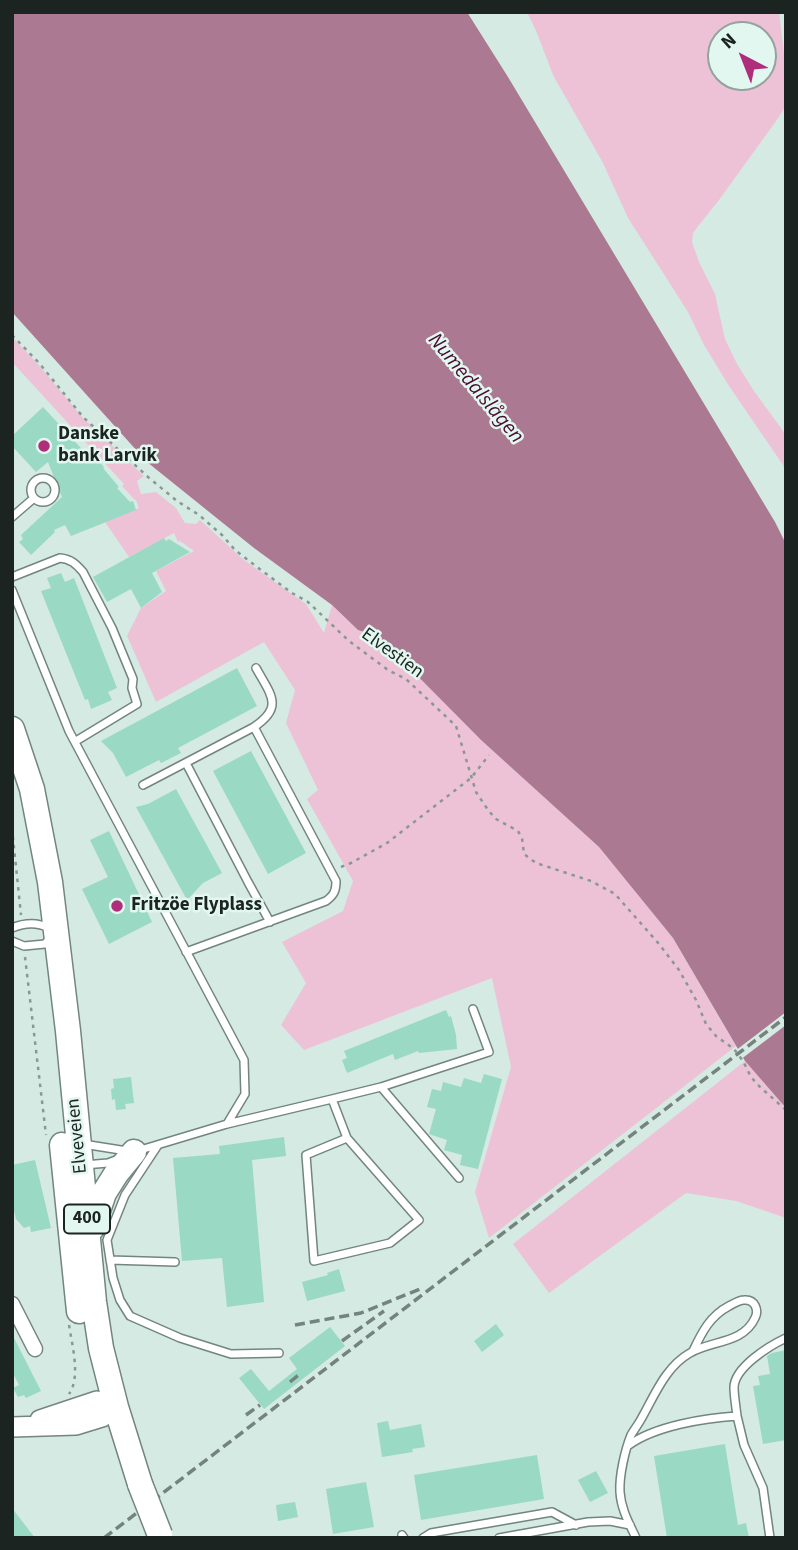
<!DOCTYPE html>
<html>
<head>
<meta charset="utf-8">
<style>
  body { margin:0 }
  #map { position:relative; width:798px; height:1550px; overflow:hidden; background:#d5eae2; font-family:"Source Sans 3",sans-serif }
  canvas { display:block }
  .frame { position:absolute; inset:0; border:14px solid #1c2421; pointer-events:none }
  .north { position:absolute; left:707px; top:21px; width:70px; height:70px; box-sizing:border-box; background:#e2f7ef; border:2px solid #93a39d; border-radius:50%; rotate:318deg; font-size:19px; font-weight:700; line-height:28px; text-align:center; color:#1c2421 }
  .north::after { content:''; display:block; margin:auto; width:24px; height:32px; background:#af2e7b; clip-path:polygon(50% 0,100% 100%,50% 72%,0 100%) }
</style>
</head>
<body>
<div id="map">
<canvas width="798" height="1550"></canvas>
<div class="frame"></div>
<div class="north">N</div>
</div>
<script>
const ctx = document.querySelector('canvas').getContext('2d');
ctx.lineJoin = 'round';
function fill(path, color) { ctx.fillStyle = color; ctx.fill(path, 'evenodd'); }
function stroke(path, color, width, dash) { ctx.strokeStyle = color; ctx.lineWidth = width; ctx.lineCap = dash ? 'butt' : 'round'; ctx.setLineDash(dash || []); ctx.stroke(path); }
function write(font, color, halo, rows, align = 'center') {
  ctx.font = font + ' "Source Sans 3",sans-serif'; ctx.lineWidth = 5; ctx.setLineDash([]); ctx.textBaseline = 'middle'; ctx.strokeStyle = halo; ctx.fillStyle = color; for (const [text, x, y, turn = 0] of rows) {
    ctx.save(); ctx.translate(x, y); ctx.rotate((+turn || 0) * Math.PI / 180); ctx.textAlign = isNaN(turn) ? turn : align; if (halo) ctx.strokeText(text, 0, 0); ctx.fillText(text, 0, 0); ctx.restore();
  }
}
fill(new Path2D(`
  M527,12H779L786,71V105L779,117L719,200L699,225L693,233L692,242L699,262L715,294L725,339L737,364L754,391L786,435V471L783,465L729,386L704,345L688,312L628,218L603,163L553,75L537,33ZM721,35H763V77H721Z
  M12,337L37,363L83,418L144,476L137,481L141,494L156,492L176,508L185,523L196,524L200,520L244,560L306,604L324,633L332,605L358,630L379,637L481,740L599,847L673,938L736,1046L489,1238L475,1192L511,1067L492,978L304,1050L281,1025L306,983L282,942L343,911L353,881L307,799L318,790L286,723L295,690L264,642L156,702L127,636L141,608L166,591L156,571L194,551L180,541L178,542L174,533L129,557L105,522L139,508L136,500H135L122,486L124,484L12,362Z
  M745,1061L786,1108V1218L736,1201L686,1193L549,1293L513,1244Z`), '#eec2d6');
fill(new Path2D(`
  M12,12H467L508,77L775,522L786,544V1108L745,1061L673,938L599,847L481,740L379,637L358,630L332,605L254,548L147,462L12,312Z`), '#ac7992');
fill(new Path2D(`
  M786,1012V1025L740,1060L735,1051Z`), '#d5eae2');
fill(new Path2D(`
  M43,407L92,460L96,458L104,467L103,468L119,487L117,488L130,502L133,501L136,510L71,536L65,525L54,530L55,532L31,555L19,542L23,539L21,535L62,497L48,462L36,472L12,446V436Z
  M164,538L166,541L169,539L190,552L152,573L162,592L141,608L131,589L107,602L93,577Z
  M61,573L65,582L74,578L117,688L108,692L112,700L91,709L88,699L85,700L41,591L51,588L47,578Z
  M237,668L257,706L178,748L181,753L161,763L159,760L126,777L113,753L101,741Z
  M251,751L306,853L268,874L213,771Z
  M176,789L222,873L203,883L187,900L136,807L148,804Z
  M109,831L152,922L109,944L82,889L108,877L90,840Z
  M446,1010L449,1017L451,1016L456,1035L457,1049L419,1053L418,1051L395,1060L393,1054L347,1073L342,1060L347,1058L344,1051Z
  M484,1074L502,1079L478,1169L460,1165L462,1155L444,1150L447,1140L429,1134L436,1109L427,1107L432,1089L441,1091L443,1082L461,1087L464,1078L481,1083Z
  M131,1077L134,1103L125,1104L126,1109L116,1110L115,1099L112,1100L111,1089L114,1088L113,1079Z
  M284,1137L286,1156L252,1160L264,1302L227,1307L222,1258L182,1261L173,1158L220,1154L219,1146Z
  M35,1160L51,1228L31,1232L30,1226L24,1228L16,1219L12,1202V1165Z
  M339,1269L345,1291L307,1301L302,1282L328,1275L327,1273Z
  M496,1324L504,1335L482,1352L474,1341Z
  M330,1327L345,1346L264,1409L239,1378L251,1369L269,1391L297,1369L289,1358Z
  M12,1334L41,1391L26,1398L24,1395L18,1397L13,1388L19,1385L12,1371Z
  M786,1350V1440L763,1444L753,1386L760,1385L758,1376L770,1374L767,1356L772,1353Z
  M388,1421L390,1430L421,1424L425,1447L412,1449L413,1452L382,1457L377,1423Z
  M725,1444L738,1525L746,1523L749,1538H667L654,1456Z
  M537,1455L544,1499L421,1520L414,1475Z
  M596,1471L608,1493L590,1502L578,1480Z
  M366,1482L374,1527L333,1534L326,1489Z
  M295,1502L298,1517L278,1521L276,1505Z
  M12,1508L35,1538H12Z`), '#9ad9c4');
const lane = new Path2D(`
  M31 490a12 12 0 1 1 24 0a12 12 0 1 1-24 0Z
  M12,517L34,498
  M12,577L60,558C71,559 76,564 83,572L112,628L133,679L132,688L137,704L76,741
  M12,590L69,731L244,1060L245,1094L227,1124
  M254,727C284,707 271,695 256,668
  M186,763L248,882L270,922
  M143,785L254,727L336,881C336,891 334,895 326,901L186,952
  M12,928C24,923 37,922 49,928
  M12,941L24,946L45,944L50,938
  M381,1087L489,1052L473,1009
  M332,1099L381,1087L459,1178
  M347,1138L419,1220L390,1243L314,1261L306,1155Z
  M83,1144L127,1151
  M158,1145L125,1195L107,1240L113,1278L120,1300L130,1316L180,1338L231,1354L279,1353
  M137,1151L227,1124L332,1099L347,1138
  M84,1165L108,1163L116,1160
  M110,1260L175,1262
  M737,1416C736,1407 734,1396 734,1387C735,1367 769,1346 786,1338
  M629,1445C655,1426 705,1418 737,1416L744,1445L763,1488L770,1538
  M402,1535L404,1538
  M423,1538L431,1533L552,1512L576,1525
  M499,1538L588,1522L610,1521L630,1525
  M636,1538C629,1523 621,1509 620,1492C619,1476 625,1450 631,1435C634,1430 637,1426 640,1421C654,1397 665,1367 690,1353C712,1340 743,1344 755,1318C759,1310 755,1299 744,1300C739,1300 733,1304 729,1306C710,1316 702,1332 693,1351`);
const street = new Path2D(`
  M12,1304L35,1349`);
const secondary = new Path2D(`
  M40,1420L97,1401L116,1407
  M12,1427L76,1425L102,1417L116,1407`);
const highway = new Path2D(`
  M12,729L32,789L50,882L68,1031L94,1302L101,1348L116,1407L140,1484
  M62,1145L79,1311
  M92,1228L104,1193L116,1174L134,1152`);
stroke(lane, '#72857e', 10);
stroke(street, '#72857e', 17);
stroke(secondary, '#72857e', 22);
stroke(highway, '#72857e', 27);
stroke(new Path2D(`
  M12,335L40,364L83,417L148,477L177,501L199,515L222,535L235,550L257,567L292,593L308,602L349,641L388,670L406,679L456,726L476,792L488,810L496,819L518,831L522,838L524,854L536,863L591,881L615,894L659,944L679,970L696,1000L706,1024L716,1036L734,1049L743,1061L751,1077L760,1087L786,1110
  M12,828L21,915
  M341,867L351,863L387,843L471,778L489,755
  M25,957L46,1135
  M69,1325C72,1345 81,1377 69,1394`), '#899892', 2.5, [3.5, 5]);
stroke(lane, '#fff', 7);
stroke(street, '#fff', 14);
stroke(secondary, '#fff', 19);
stroke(highway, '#fff', 24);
stroke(new Path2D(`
  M295,1325L361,1313L420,1289
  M342,1341L384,1311
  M290,1382L301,1373
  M246,1415L260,1405
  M104,1538L786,1017`), '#75837e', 3.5, [10, 5]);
const highwayBridge = new Path2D(`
  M140,1484L160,1535`);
stroke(highwayBridge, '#72857e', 27, []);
stroke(highwayBridge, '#fff', 24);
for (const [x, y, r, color] of [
  [44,446,7,"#af2e7b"],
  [117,906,7,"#af2e7b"]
]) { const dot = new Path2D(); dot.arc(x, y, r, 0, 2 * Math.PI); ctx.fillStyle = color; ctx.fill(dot); stroke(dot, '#e2f7ef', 2.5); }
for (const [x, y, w] of [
  [87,1219,46]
]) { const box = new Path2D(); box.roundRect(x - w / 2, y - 14.5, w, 29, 5); ctx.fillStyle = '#e2f7ef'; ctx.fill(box); stroke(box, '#1c2421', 2); }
write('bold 18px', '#1c2421', null, [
  ["400",87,1219]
]);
write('bold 19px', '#1c2421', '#e2f7ef', [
  ["Danske",58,435],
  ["bank Larvik",58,457],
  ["Fritzöe Flyplass",131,906]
], 'left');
write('19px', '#1c2421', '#e2f7ef', [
  ["Elvestien",392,654,36],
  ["Elveveien",78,1136,-96]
]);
write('italic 21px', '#4a0b31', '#e2f7ef', [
  ["Numedalslågen",475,389,50]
]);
</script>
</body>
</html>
